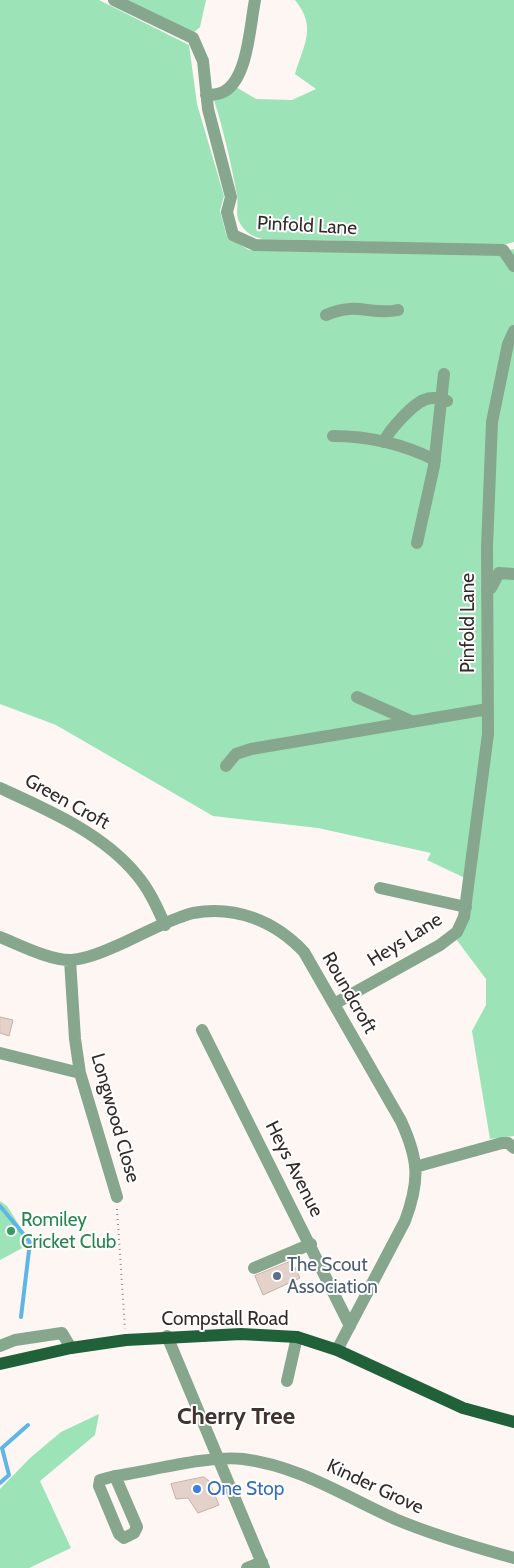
<!DOCTYPE html>
<html>
<head>
<meta charset="utf-8">
<style>
  body { margin:0 }
  canvas { display:block; background:#fdf6f3 }
</style>
</head>
<body>
<canvas width="514" height="1568"></canvas>
<script>
const ctx = document.querySelector('canvas').getContext('2d');
ctx.lineJoin = 'round';
function fill(path, color) { ctx.fillStyle = color; ctx.fill(path, 'evenodd'); }
function stroke(path, color, width, dash) { ctx.strokeStyle = color; ctx.lineWidth = width; ctx.lineCap = dash ? 'butt' : 'round'; ctx.setLineDash(dash || []); ctx.stroke(path); }
function write(font, color, halo, rows, align = 'center') {
  ctx.font = font + ' Cabin,sans-serif'; ctx.lineWidth = 4; ctx.setLineDash([]); ctx.textBaseline = 'middle'; ctx.strokeStyle = halo; ctx.fillStyle = color; for (const [text, x, y, turn = 0] of rows) {
    ctx.save(); ctx.translate(x, y); ctx.rotate((+turn || 0) * Math.PI / 180); ctx.textAlign = isNaN(turn) ? turn : align; if (halo) ctx.strokeText(text, 0, 0); ctx.fillText(text, 0, 0); ctx.restore();
  }
}
fill(new Path2D(`
  M0,0H99L189,45L197,104L224,196L220,211L227,237L249,250L493,255L514,249V1136L490,1139L472,1031L486,1005V979L456,939L467,879L427,860L431,853L318,828L213,816L56,725L0,704Z
  M123,0H206L200,27L193,33Z
  M295,0H514V242L503,245L263,239C254,237 247,234 241,225C234,215 239,206 237,195C231,163 224,132 214,100L236,87L256,99L292,100L316,89L295,74C304,44 317,27 295,0Z
  M0,1201L7,1206L28,1239V1245L0,1260Z
  M99,1414L95,1435L40,1481L71,1548L29,1568H0V1489L30,1458L61,1432Z`), '#9de3b8');
stroke(new Path2D(`
  M0,1206L30,1242L21,1317
  M0,1483L9,1475L2,1448L28,1425`), '#5fb5e5', 4);
const building = new Path2D(`
  M0,1017L13,1020L9,1036L0,1033Z
  M292,1261L300,1278L263,1295L255,1276Z
  M204,1477L209,1481L219,1505L198,1513L188,1498L176,1499L171,1484Z`);
fill(building, '#e3d1ca');
stroke(building, '#c3b1aa', 1);
stroke(new Path2D(`
  M117,1209L125,1329`), '#958e8b', 2, [1, 4]);
stroke(new Path2D(`
  M114,0L193,38L203,61L208,109L231,197L227,212L233,235L255,245L503,250L514,266
  M206,95C212,95 219,95 225,91C248,77 250,25 255,0
  M326,315C358,301 370,316 398,310
  M333,436C369,436 403,444 435,460
  M384,442C388,431 413,404 424,400C431,397 440,398 447,401
  M417,543L434,466L444,374
  M487,590L491,588L499,573L514,574
  M357,697L413,722
  M226,766L236,754L251,749L488,709
  M0,788C48,810 102,833 136,874C149,889 157,907 165,925
  M380,888L466,907
  M0,937C20,945 51,961 72,960C90,958 107,950 123,943C145,933 170,919 193,913C235,905 275,921 304,952L401,1121C419,1160 420,1181 405,1221L337,1350
  M70,960L75,1039L80,1073L117,1197
  M334,1004L440,945L457,932L464,917L488,734L487,547L492,422L508,344L514,331
  M202,1030L350,1326
  M0,1053L80,1073
  M415,1167L502,1143H508L514,1148
  M254,1268L311,1244
  M167,1336L264,1568
  M0,1346L15,1340L62,1333L71,1348
  M287,1381L297,1337
  M115,1476L100,1480L99,1486L119,1534L124,1538L134,1533L137,1527L115,1476C150,1471 209,1455 243,1459C299,1466 344,1496 395,1519C433,1535 474,1547 514,1558
  M247,1568L262,1562`), '#86a68e', 12);
stroke(new Path2D(`
  M0,1364L71,1348L126,1340L241,1334L297,1337L337,1350L463,1408L514,1422`), '#20613a', 12);
for (const [x, y, r, color] of [
  [11,1231,5,"#2e9e5b"],
  [277,1276,5,"#5c6f8a"],
  [197,1489,5,"#3f7fe0"]
]) { const dot = new Path2D(); dot.arc(x, y, r, 0, 2 * Math.PI); ctx.fillStyle = color; ctx.fill(dot); stroke(dot, '#fff', 2); }
write('19px', '#322b28', '#fff', [
  ["Pinfold Lane",307,226,3],
  ["Pinfold Lane",468,623,-90],
  ["Green Croft",67,802,29],
  ["Heys Lane",405,940,-32],
  ["Roundcroft",349,993,60],
  ["Longwood Close",115,1118,74],
  ["Heys Avenue",294,1169,63],
  ["Compstall Road",225,1319],
  ["Kinder Grove",375,1487,25]
]);
write('19px', '#27864d', '#fff', [
  ["Romiley",21,1220],
  ["Cricket Club",21,1242]
], 'left');
write('19px', '#4e5e75', '#fff', [
  ["The Scout",287,1265],
  ["Association",287,1287]
], 'left');
write('19px', '#366cbe', '#fff', [
  ["One Stop",207,1489]
], 'left');
write('bold 24px', '#41332d', '#fff', [
  ["Cherry Tree",236,1417]
]);
</script>
</body>
</html>
